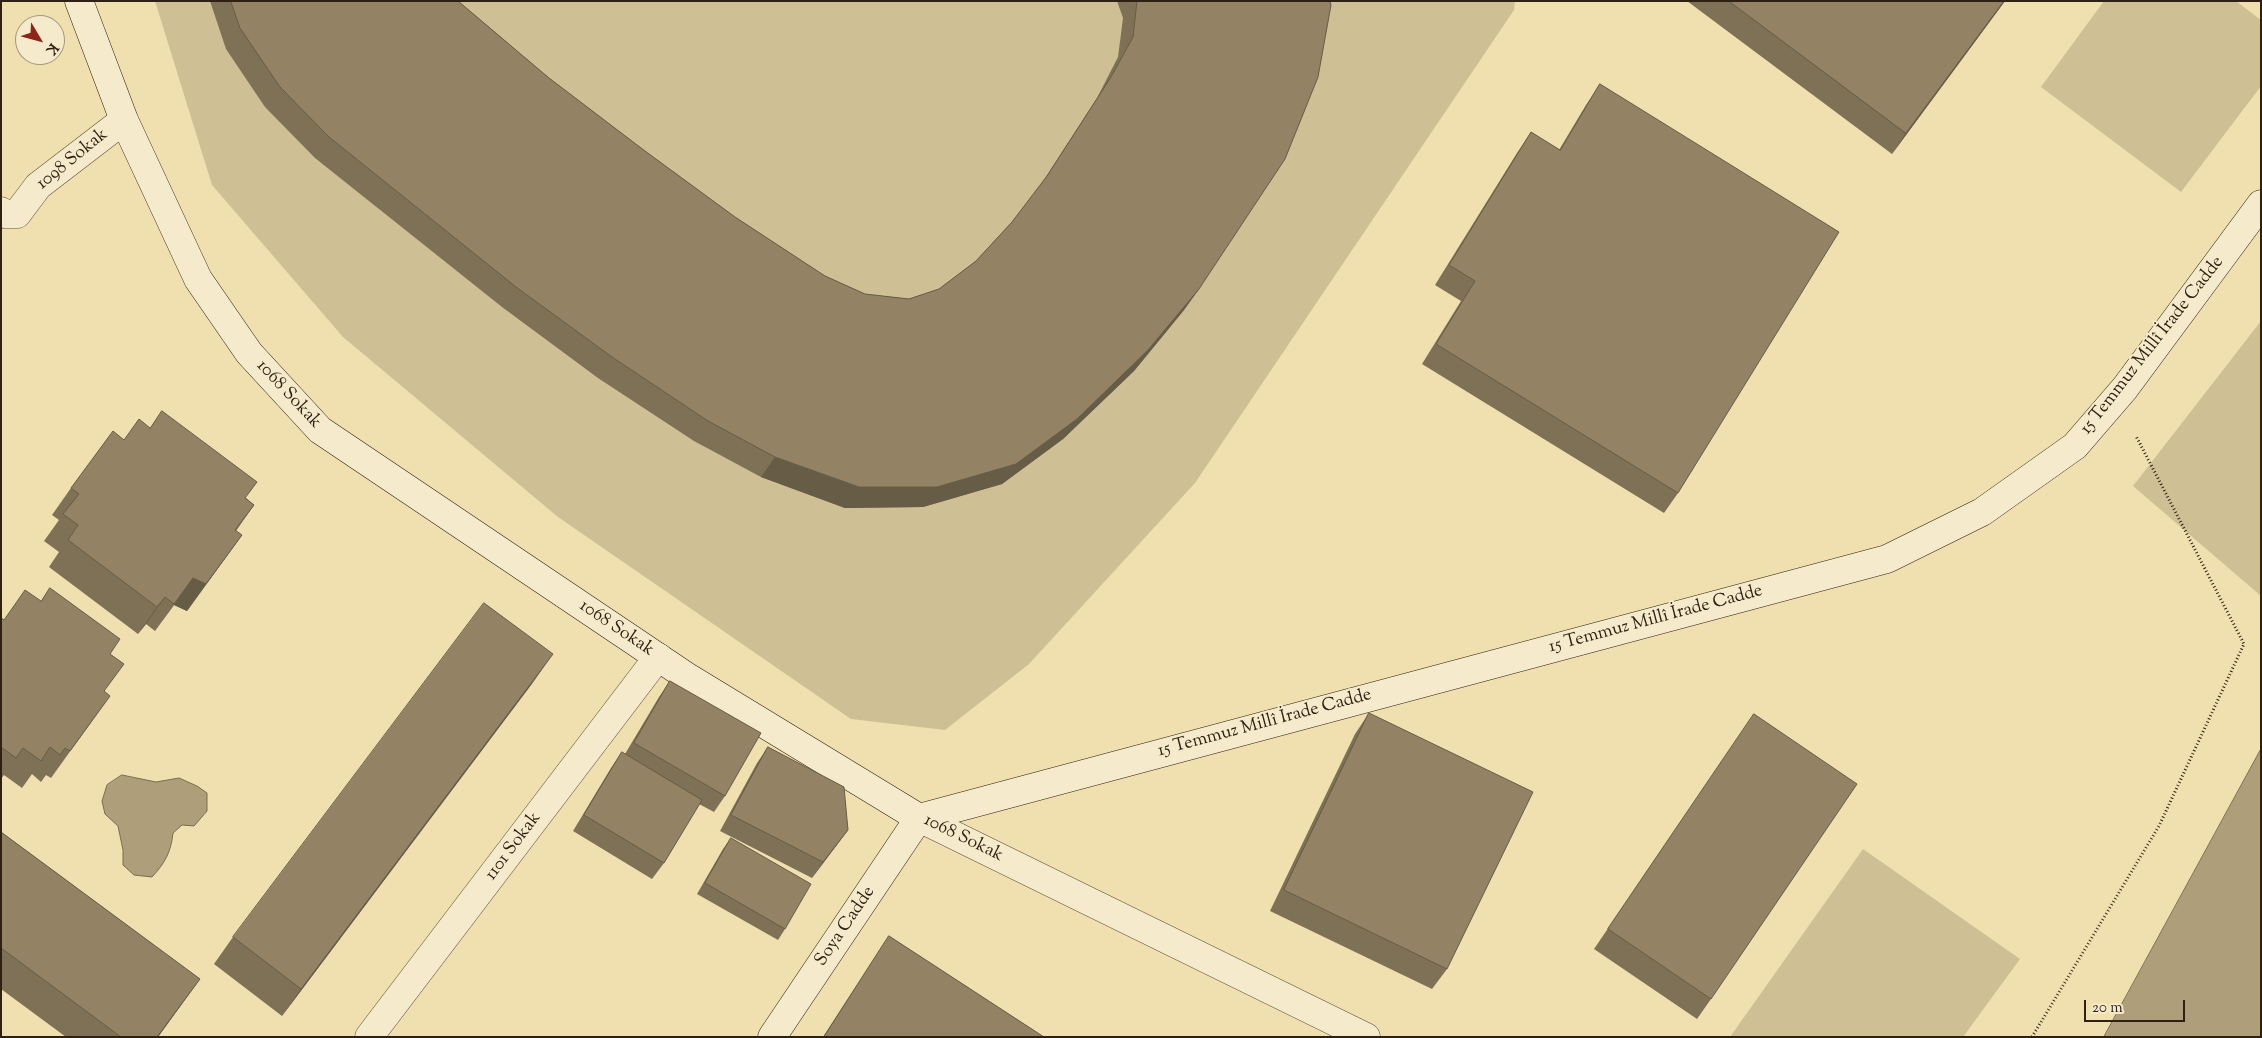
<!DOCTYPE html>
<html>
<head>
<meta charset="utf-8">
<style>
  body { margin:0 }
  #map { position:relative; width:2262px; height:1038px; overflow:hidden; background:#f0dfaf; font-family:"Sorts Mill Goudy",serif }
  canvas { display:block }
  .frame { position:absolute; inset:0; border:2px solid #2e2012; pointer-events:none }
  .north { position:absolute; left:15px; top:15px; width:50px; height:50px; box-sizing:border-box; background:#f5eacb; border:1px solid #a59981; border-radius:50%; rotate:127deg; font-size:14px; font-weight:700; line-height:20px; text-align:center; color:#2e2012 }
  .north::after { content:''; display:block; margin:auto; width:18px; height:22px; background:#8f2418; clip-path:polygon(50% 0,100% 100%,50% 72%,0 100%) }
  .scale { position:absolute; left:2084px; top:1000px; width:101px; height:22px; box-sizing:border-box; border:2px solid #2e2012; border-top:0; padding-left:6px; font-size:15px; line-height:18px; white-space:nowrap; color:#2e2012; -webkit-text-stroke:4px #f5eacb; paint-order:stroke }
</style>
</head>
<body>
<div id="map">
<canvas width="2262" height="1038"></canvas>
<div class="frame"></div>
<div class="north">K</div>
<div class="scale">20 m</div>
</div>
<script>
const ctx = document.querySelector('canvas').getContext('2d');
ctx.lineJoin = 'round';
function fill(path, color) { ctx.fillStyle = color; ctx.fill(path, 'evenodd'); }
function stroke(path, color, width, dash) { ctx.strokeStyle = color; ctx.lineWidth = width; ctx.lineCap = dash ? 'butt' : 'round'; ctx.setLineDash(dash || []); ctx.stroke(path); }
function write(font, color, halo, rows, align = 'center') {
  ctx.font = font + ' "Sorts Mill Goudy",serif'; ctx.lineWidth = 4; ctx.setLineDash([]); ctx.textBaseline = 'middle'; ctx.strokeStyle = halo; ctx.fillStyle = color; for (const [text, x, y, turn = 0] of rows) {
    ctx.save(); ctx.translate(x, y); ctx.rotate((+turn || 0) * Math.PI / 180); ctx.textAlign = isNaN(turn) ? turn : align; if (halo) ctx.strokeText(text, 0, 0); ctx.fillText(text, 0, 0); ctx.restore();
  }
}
fill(new Path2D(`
  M155,1H1515L1514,10L1195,483L1029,664L945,730L851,719L558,517L343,337L212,185Z
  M2104,1H2236L2261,20V86L2181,192L2041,87Z
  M2261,321V596L2133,486Z
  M1863,849L2020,959L1963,1037H1730Z`), '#cfbf94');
const water = new Path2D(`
  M2261,749V1037H2104Z
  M122,775L156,782L179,778L197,786L207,793V811L194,826L182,825L173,833C171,852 165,863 152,877L134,875L123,865V850L118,826L105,814L102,801L107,785Z`);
fill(water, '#ae9e7a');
stroke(water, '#7b6c50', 1);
const street = new Path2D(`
  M1,211L5,214H17L38,186L124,120
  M919,818L1366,1037
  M369,1037L658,657`);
const secondary = new Path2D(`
  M79,1L124,120L198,279L249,353L320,430L689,678L919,818
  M919,818L1887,559L1982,512L2075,446L2125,388L2261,204
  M772,1037L919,818`);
stroke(street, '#5e5039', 29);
stroke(secondary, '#2e2012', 29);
stroke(new Path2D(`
  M2032,1037L2159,826L2244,644L2136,436`), '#2e2012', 3, [1, 2.5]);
stroke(street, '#f5eacb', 28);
stroke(secondary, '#f5eacb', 28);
fill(new Path2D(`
  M210,1H458L549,78L645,151L735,217L825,276L865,294L909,299L939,289L976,261L1012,222L1040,186L1097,98L1118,57L1123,18L1117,1H1330L1199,289L1184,310L1134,371L1063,439L1002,484L923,507L845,508L761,477L694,441L598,378L502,307L315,158L265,107L226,49Z
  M1687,1H2005L1892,154Z
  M1600,84L1678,493L1664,513L1422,364L1461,301L1435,285L1517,153L1531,132L1559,150L1586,105Z
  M124,440L246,498L254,505L236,531L242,535L187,611L174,605L155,631L146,624L138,634L49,567L59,552L44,541L59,520L52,515L71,488Z
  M1,618L4,620L110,654L104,692L110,696L51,778L46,775L41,782L32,774L22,788L4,775L1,779Z
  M534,681L282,1016L214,964L233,937Z
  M670,681L725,796L714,812L699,804L664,863L652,879L573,831L611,768L622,752L625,754L659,697Z
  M1369,713L1447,969L1432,989L1270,911L1355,734Z
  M1754,714L1711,999L1697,1019L1594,949Z
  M768,747L848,830L812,878L720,831L757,763Z
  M1,832L200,979L158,1037H66L1,989Z
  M731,838L785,929L778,940L697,894L723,849Z
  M889,936L1044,1037H823Z`), '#7e7156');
fill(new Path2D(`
  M2004,1H2005L1892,154L1906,133Z
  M1199,289L1184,310L1134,371L1063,439L1002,484L923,507L845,508L761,477L775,457Z
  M242,535L187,611L174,605L155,631L193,578Z
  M165,597L146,624L138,634L157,607Z
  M553,654L534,681L282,1016L301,989Z
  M848,830L812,878L823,862Z
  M200,979L158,1037H157Z`), '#675c46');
const building = new Path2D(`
  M231,1H458L549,78L645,151L735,217L825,276L865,294L909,299L939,289L976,261L1012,222L1047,176L1111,77L1133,37L1137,1H1330L1331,5L1318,77L1285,159L1199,289L1148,350L1077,419L1016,464L937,487H859L775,457L708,421L612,357L516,287L329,137L280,87L240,28Z
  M1729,1H2004L1906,133Z
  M1600,84L1839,232L1678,493L1436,344L1475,281L1449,265L1531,132L1560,150Z
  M162,411L257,482L245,498L254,505L235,530L242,535L206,584L193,578L174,604L165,597L157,607L68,540L78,525L63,514L79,494L71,488L113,431L124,440L139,419L150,428Z
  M50,588L120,639L110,654L124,664L104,691L110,696L70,751L65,748L60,755L50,747L41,761L23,748L16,758L1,747V618L4,620L25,590L41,601Z
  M484,603L553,654L301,989L233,937Z
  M670,681L761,733L725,796L634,743Z
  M1369,713L1533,792L1447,969L1284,890Z
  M1754,714L1857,784L1711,999L1608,929Z
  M768,747L844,787L848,830L823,862L731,815Z
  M622,752L702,800L664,863L584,815Z
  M1,832L200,979L157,1037H121L1,948Z
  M731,838L811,884L785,929L705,883Z
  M889,936L1044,1037H824Z`);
fill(building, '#938364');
stroke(building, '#675c46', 1);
write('18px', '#2e2012', '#f5eacb', [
  ["1098 Sokak",73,160,-39],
  ["15 Temmuz Millî İrade Cadde",2153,346,-52],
  ["1068 Sokak",288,395,47],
  ["15 Temmuz Millî İrade Cadde",1656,620,-15],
  ["1068 Sokak",616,629,34],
  ["15 Temmuz Millî İrade Cadde",1265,724,-15],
  ["1068 Sokak",963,839,26],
  ["1101 Sokak",514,847,-53],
  ["Soya Cadde",846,927,-56]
]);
</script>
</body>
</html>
